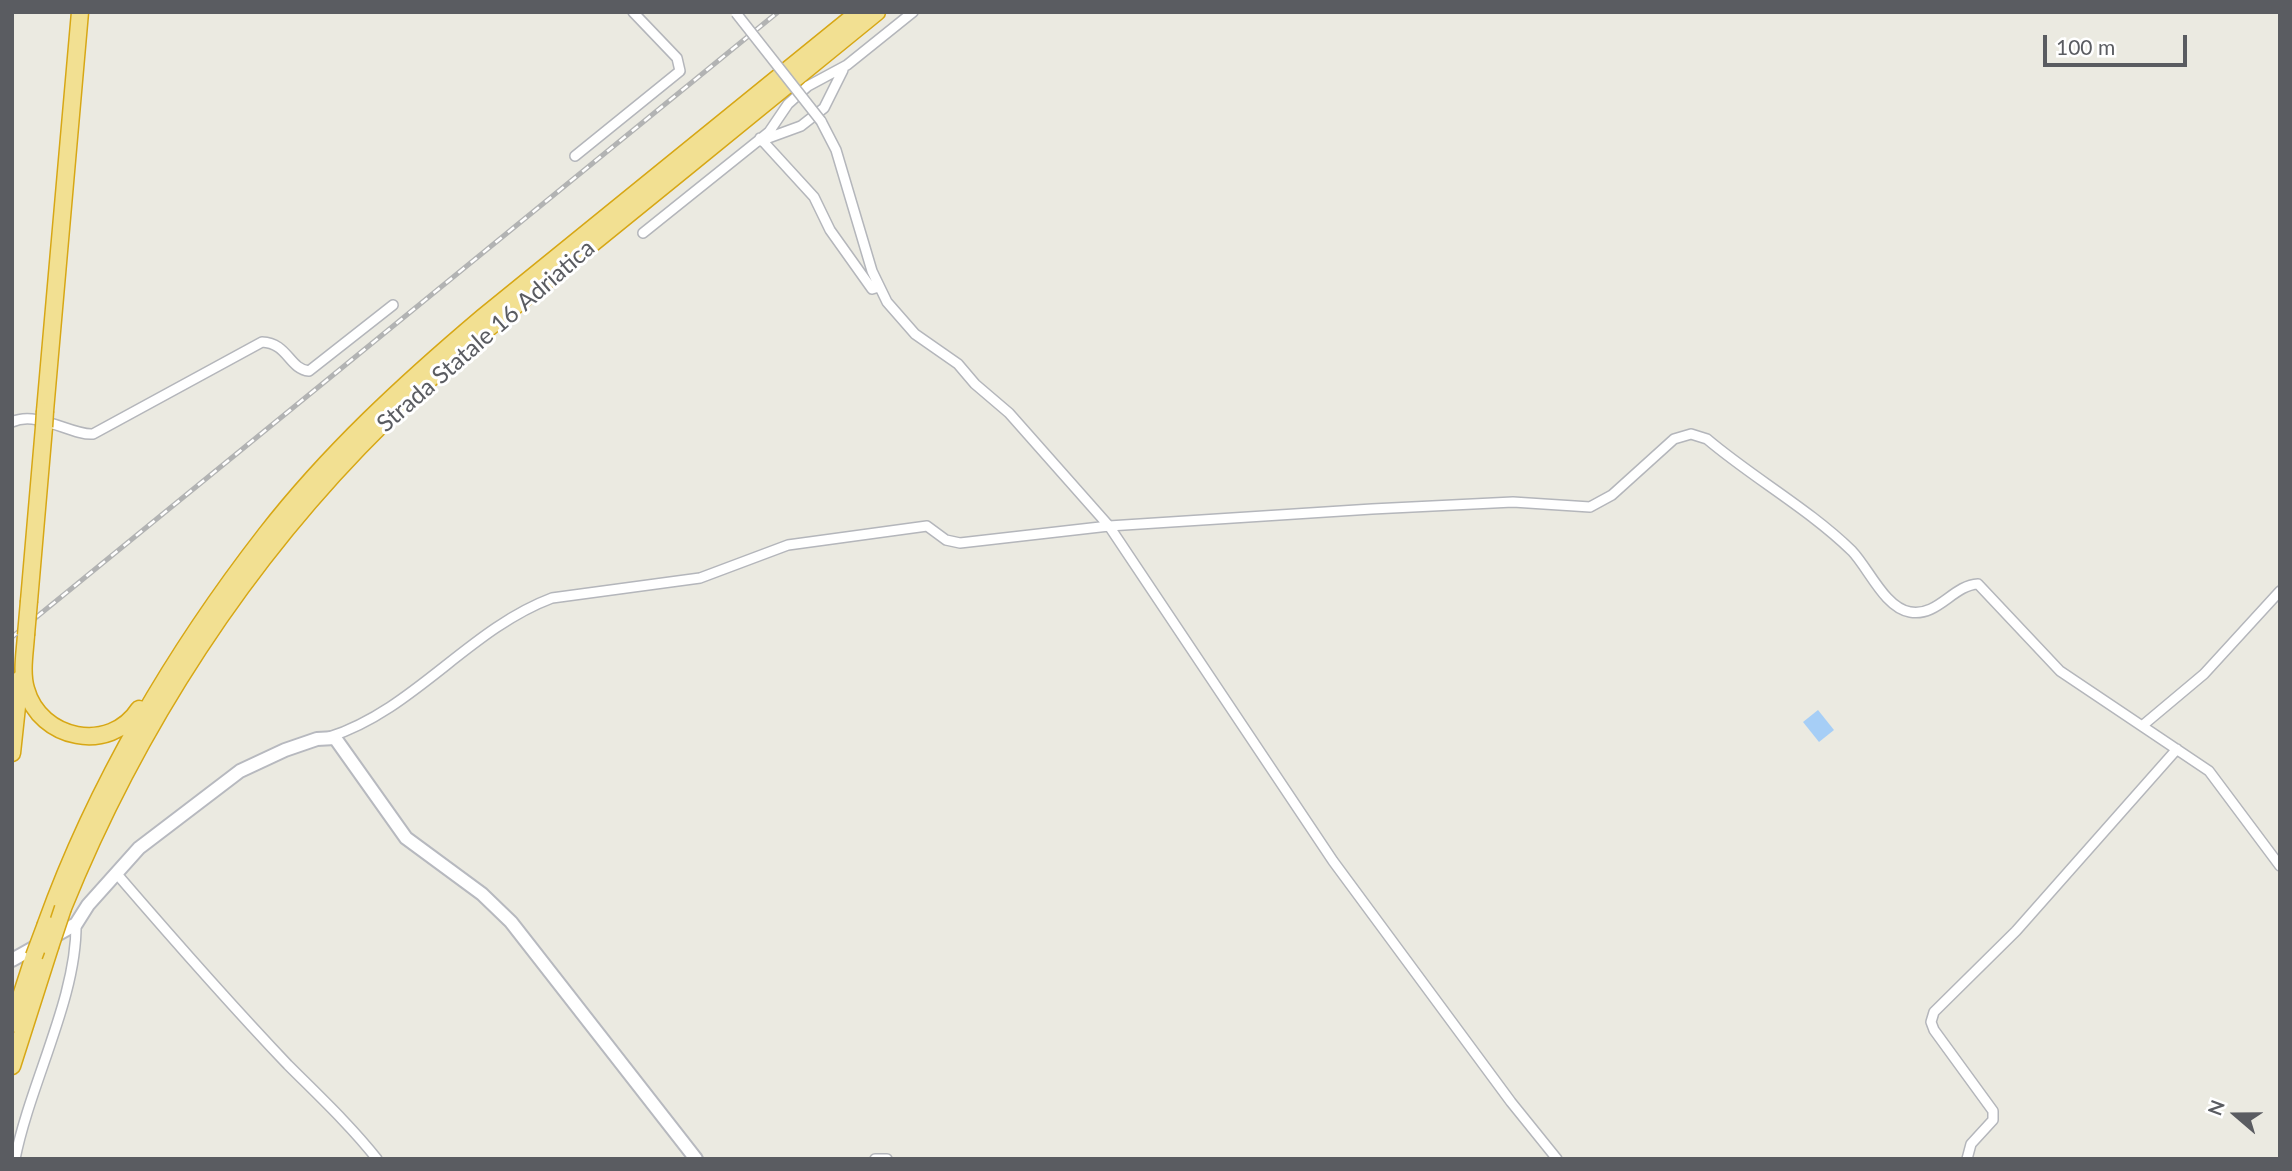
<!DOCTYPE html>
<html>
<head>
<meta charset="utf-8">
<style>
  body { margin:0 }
  #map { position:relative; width:2292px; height:1171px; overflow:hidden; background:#ebeae1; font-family:Lato,sans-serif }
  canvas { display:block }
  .frame { position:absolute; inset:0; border:14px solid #5a5c61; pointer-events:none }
  .north { position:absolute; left:2201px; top:1080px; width:70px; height:70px; -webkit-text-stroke:5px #fff; paint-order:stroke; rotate:290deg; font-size:19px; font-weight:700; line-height:28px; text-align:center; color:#5a5c61 }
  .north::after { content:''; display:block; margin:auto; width:24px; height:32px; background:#5a5c61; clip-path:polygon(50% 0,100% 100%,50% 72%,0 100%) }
  .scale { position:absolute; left:2043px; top:35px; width:144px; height:32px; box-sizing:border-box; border:4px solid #5a5c61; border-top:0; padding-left:9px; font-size:21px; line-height:24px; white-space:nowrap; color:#5a5c61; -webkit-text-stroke:5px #fff; paint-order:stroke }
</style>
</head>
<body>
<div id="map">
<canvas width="2292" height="1171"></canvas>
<div class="frame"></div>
<div class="north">N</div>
<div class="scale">100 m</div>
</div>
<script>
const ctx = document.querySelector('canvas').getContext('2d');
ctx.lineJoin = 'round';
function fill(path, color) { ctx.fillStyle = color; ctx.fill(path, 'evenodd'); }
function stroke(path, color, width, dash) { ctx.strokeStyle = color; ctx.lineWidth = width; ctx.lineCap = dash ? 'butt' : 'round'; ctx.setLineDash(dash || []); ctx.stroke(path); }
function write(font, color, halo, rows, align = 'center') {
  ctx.font = font + ' Lato,sans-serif'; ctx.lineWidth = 6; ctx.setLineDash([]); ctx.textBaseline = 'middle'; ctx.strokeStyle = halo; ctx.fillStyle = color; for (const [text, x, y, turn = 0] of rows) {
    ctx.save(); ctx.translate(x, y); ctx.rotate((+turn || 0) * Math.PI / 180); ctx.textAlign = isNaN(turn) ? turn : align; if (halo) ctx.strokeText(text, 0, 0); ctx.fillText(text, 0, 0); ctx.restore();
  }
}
fill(new Path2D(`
  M1818,710L1834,730L1819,742L1803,722Z`), '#a6cef6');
const street = new Path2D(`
  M821,121L836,150L872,271L887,302L915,334L958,364L975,384L1009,413L1109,526L1333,861L1511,1102L1557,1159
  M760,138L814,197L830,230L872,289L879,287
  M760,141L801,126L824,108L843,70
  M575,156L680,71L677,58L633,12
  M643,233L769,132L788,104L808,86L847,65L913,12
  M12,422C37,410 73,436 93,434L262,342C288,343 289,369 309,371L393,305
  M2142,726L2204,674L2280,591
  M329,737C414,710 469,629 552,598L700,578L788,545L927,526L946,540L960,543L1109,526L1372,509L1513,502L1590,507L1612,495L1674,439L1691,434L1707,439C1753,478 1809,509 1852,551C1869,569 1885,608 1910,612C1938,617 1953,585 1978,584L2060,671L2209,771L2280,866
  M116,873C172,938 229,1003 288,1065C319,1096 350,1125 377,1159
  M15,1159C30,1083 77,998 76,924
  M875,1159H887
  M1967,1159L1971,1144L1993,1120V1111L1934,1030L1931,1022L1934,1012L2016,931L2177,749`);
const secondary = new Path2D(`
  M12,960L76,924L88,905L139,848L240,771L285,750L317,739L335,738L406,838L482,894L511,922L696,1159`);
const highway = new Path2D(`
  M45,411L80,12
  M29,601L44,427
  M26,635C25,652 21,672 26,689C40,740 110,754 139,709
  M12,753L20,679
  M63,908C136,727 245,559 384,422C451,356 526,297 599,238C692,163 785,87 877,12
  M46,924C96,785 175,651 266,534C329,453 405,383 483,317L859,12
  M12,1024L34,956
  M12,1066L50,947`);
stroke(street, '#b4b6bb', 12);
stroke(secondary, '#b7b9bf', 16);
stroke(highway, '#d7a715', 19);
stroke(street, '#fff', 9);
stroke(secondary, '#fff', 12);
stroke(highway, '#f2e092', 16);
const rail = new Path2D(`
  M12,637L778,12`);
stroke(rail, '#b2b3b3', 5);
stroke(rail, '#fff', 2.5, [8]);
const streetBridge = new Path2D(`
  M736,13L821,121`);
const highwayBridge = new Path2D(`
  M44,427L45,411
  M26,635L29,601
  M50,947L63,908
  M34,956L46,924`);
stroke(streetBridge, '#b4b6bb', 12, []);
stroke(highwayBridge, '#d7a715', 19, []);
stroke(streetBridge, '#fff', 9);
stroke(highwayBridge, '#f2e092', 16);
write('24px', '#5a5c61', '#fff', [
  ["Strada Statale 16 Adriatica",486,336,-41]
]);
</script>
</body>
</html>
